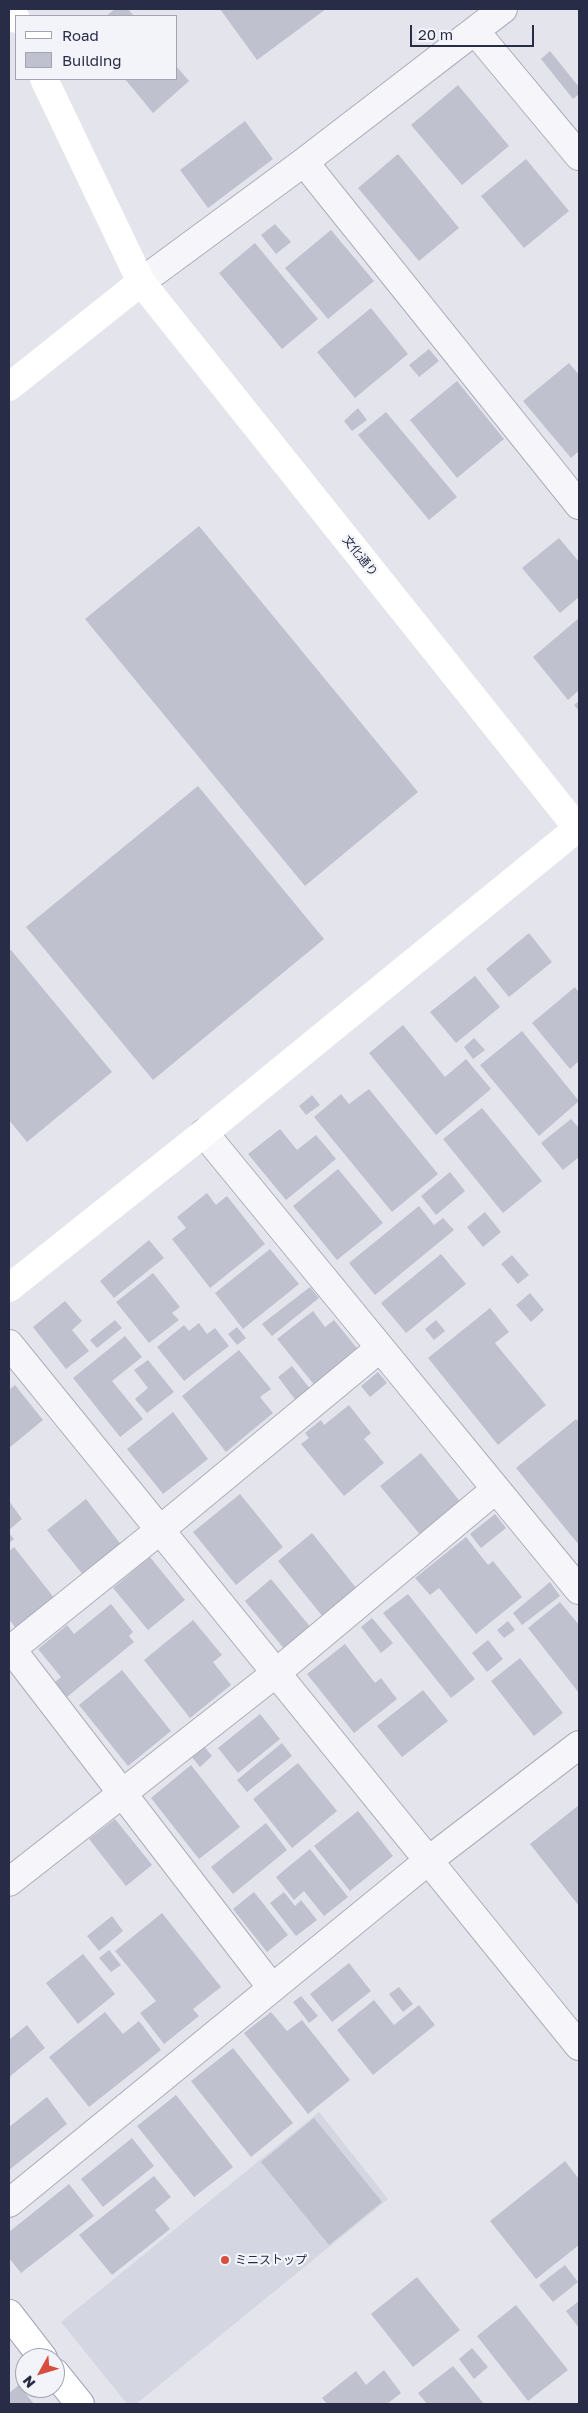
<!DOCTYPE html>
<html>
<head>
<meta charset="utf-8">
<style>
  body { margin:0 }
  #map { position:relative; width:588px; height:2413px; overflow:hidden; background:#e3e4ec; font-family:"Golos Text",sans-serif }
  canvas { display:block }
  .frame { position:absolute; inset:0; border:10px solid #292c46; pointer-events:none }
  .legend { position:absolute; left:15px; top:15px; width:162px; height:65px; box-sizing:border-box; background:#f3f4f9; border:1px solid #a2a4b1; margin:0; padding:6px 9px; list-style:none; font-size:15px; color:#292c46 }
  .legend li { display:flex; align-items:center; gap:10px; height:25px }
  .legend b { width:25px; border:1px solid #a2a4b1 }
  .north { position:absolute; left:15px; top:2348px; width:50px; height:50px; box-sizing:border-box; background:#f3f4f9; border:1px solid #a2a4b1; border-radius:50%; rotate:231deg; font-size:14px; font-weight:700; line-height:20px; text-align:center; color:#292c46 }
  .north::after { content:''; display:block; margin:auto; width:18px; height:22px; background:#d94d3f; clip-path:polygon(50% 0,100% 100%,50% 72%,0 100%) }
  .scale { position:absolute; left:410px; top:25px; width:124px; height:22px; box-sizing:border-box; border:2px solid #292c46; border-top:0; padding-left:6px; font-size:15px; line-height:18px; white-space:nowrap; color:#292c46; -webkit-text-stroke:4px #f3f4f9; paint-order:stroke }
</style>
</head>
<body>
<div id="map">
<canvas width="588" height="2413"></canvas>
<div class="frame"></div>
<ul class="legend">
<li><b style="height:6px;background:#fff"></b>Road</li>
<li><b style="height:14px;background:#bfc1cf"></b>Building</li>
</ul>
<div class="north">N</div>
<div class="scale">20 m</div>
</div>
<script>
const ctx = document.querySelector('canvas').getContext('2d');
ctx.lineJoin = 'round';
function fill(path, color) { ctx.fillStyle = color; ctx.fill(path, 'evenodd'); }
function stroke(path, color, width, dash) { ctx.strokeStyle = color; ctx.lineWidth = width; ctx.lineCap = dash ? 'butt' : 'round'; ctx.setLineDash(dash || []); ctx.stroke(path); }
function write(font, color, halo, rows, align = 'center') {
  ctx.font = font + ' "Golos Text","Noto Sans JP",sans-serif'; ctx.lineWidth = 4.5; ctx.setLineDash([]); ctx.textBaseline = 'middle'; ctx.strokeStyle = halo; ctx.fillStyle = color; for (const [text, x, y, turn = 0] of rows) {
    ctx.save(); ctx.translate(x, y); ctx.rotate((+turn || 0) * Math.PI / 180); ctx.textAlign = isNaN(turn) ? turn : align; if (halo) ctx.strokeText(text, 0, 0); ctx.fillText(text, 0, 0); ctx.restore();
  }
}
fill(new Path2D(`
  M319,2112L388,2199L136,2404H127L61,2322Z`), '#d4d6e1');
fill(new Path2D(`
  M115,9H128L134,16H106Z
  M220,9H326L257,60Z
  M550,51L579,87V94L573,99L541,59Z
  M176,66L189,81L153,113L125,79H176Z
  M458,85L509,146L462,185L411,125Z
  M245,121L273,159L208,208L180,170Z
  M398,154L459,228L419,261L358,188Z
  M526,159L569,211L524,248L481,196Z
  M275,224L291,242L276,254L261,235Z
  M331,230L374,281L328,319L285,268Z
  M255,243L318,319L282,349L219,273Z
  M371,308L408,354L355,398L317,352Z
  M429,349L439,361L419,377L409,365Z
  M569,363L579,375V451L571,458L523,401Z
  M457,381L504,439L457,478L410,420Z
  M358,408L367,420L352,431L344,421Z
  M386,412L457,497L429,520L358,435Z
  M199,526L418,792L305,886L85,619Z
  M559,538L579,562V597L560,613L522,568Z
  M579,618V690L568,700L533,657Z
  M579,701V711L574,705Z
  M198,786L324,939L153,1080L26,927Z
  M529,933L552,962L509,997L486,969Z
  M11,950L112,1072L27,1142L9,1120V951Z
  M475,976L500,1007L456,1043L430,1012Z
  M575,987L579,993V1061L570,1069L532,1023Z
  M403,1025L445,1077L466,1059L491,1089L436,1135L369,1053Z
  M522,1031L579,1101L539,1136L480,1065Z
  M474,1038L485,1050L473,1059L464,1047Z
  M369,1089L438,1174L392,1212L314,1117L341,1094L349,1104Z
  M312,1095L320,1105L306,1115L299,1106Z
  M482,1108L542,1181L503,1213L443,1139Z
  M571,1119L579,1128V1157L563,1170L541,1143Z
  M280,1129L297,1150L316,1135L336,1159L286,1200L248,1154Z
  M338,1169L383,1223L337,1260L293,1206Z
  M450,1172L465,1191L436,1215L421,1196Z
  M207,1193L216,1205L227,1196L265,1244L210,1288L172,1239L186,1228L177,1217Z
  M419,1206L434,1225L443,1218L454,1230L375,1295L349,1263Z
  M485,1212L501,1232L483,1247L467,1227Z
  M149,1240L164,1258L114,1298L100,1281Z
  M270,1249L299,1284L243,1329L215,1293Z
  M441,1254L466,1284L406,1333L381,1303Z
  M512,1255L529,1275L518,1284L501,1264Z
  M153,1273L180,1307L172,1313L179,1320L149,1343L116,1302Z
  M310,1287L319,1298L272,1336L262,1324Z
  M530,1293L544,1310L531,1322L516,1305Z
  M65,1301L82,1321L72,1330L89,1351L66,1369L33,1327Z
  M490,1308L509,1332L495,1343L546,1405L498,1445L428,1358Z
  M313,1311L325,1327L334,1320L360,1352L316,1387L277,1339Z
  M115,1320L122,1328L97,1348L90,1340Z
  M436,1320L445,1331L434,1340L425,1329Z
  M199,1323L207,1334L215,1328L229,1346L184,1381L157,1347L184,1325L189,1331Z
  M237,1327L246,1338L237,1345L228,1334Z
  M125,1336L142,1357L112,1381L143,1419L120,1437L73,1378Z
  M239,1350L271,1389L260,1397L273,1413L226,1452L182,1396Z
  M148,1360L174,1392L147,1413L135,1399L148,1388L134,1370Z
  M292,1366L311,1390L297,1402L278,1377Z
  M378,1372L387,1383L370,1397L361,1386Z
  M15,1385L43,1420L9,1448V1390Z
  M349,1405L371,1433L364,1439L384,1463L344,1496L301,1444L309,1438L305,1433L321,1420L324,1425Z
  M173,1412L208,1459L163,1494L127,1449Z
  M576,1419L579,1422V1545L516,1468Z
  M421,1453L462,1504L422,1537L380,1486Z
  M240,1494L283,1547L236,1585L193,1532Z
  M86,1499L122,1546L84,1576L47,1530Z
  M9,1501L22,1519L9,1530Z
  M495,1514L506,1528L481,1548L470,1534Z
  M9,1533L14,1539L9,1543Z
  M312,1533L357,1589L323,1617L278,1561Z
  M466,1537L488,1565L493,1561L522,1597L476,1634L439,1588L430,1595L415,1578Z
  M14,1547L55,1599L17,1630L9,1619V1551Z
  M150,1557L185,1600L148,1630L113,1588Z
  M271,1579L312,1629L285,1650L245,1601Z
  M550,1582L560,1596L522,1625L513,1613Z
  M408,1594L475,1679L451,1698L383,1613Z
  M560,1602L579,1625V1693L528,1628Z
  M111,1604L133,1632L129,1636L134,1642L67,1697L55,1682L61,1677L38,1649L67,1625L74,1634Z
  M372,1618L393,1643L381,1653L361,1627Z
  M193,1620L222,1655L213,1662L231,1685L190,1718L144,1660Z
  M508,1621L515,1630L504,1638L497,1630Z
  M488,1640L503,1659L487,1672L472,1653Z
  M345,1644L375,1683L381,1678L397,1699L354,1733L307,1674Z
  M520,1658L563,1713L534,1736L491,1681Z
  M122,1670L171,1731L128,1766L79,1705Z
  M423,1690L448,1721L402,1757L377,1726Z
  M260,1714L280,1739L238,1773L218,1748Z
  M282,1743L292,1756L247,1792L237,1780Z
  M204,1746L212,1756L200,1767L191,1756Z
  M298,1763L337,1811L292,1848L253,1799Z
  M191,1765L240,1827L199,1859L151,1798Z
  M579,1805V1906L530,1844Z
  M358,1811L393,1856L350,1891L314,1846Z
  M115,1819L152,1865L126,1886L89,1839Z
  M266,1823L287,1850L233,1894L211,1867Z
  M310,1849L348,1897L324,1916L304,1891L294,1900L276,1877Z
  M254,1892L288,1935L267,1952L233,1909Z
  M284,1892L295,1906L301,1900L317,1920L296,1936L270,1903Z
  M162,1913L221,1987L193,2009L199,2016L164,2044L140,2013L156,2001L115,1951Z
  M112,1916L123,1931L99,1951L87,1936Z
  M109,1950L121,1965L111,1972L99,1958Z
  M83,1954L115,1994L78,2024L46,1983Z
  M349,1963L371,1991L332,2022L310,1994Z
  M399,1987L413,2004L403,2012L389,1994Z
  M301,1996L318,2016L309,2023L293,2002Z
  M374,2000L394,2025L419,2005L435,2025L373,2075L337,2030Z
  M105,2012L123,2034L139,2021L161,2050L89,2107L49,2057Z
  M271,2012L287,2031L302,2020L350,2080L308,2114L244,2033Z
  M27,2025L45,2048L9,2077V2040Z
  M233,2048L293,2123L251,2157L191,2081Z
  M176,2095L233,2167L194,2197L137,2126Z
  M47,2097L67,2124L9,2170V2127Z
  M314,2118L382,2202L329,2245L261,2162Z
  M132,2138L154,2166L103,2207L81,2179Z
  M565,2161L579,2179V2245L536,2279L490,2221Z
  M154,2176L171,2197L155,2210L170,2229L112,2275L79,2235Z
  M69,2184L94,2216L21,2273L9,2258V2232Z
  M565,2265L578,2282L553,2302L539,2285Z
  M417,2277L460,2330L413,2367L371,2314Z
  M579,2301V2328L566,2311Z
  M516,2305L568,2370L528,2401L477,2336Z
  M472,2348L488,2367L474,2379L459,2359Z
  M453,2366L484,2404H427L418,2393Z
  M384,2370L401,2393L387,2404H327L322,2398L356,2371L366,2385Z
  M19,2385L29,2398L34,2404H9V2393Z`), '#bfc1cf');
const street = new Path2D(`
  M475,31L579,156
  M304,162L579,505
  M141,282L304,162L503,9
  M204,1133L579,1590
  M9,1344L579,2046
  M9,1646L272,1988
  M9,1651L160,1530L380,1348
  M9,1882L276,1673L496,1489
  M9,2203L429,1860L579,1745`);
const primary = new Path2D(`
  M9,2314L43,2358
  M55,2373L80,2404`);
stroke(street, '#abadba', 30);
stroke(primary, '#a1a5b9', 30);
stroke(street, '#f6f6fa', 28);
stroke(new Path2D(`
  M11,9L16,19
  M44,79L141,282L579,830
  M9,387L141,282
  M9,1288L204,1133L579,827`), '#fff', 28);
stroke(primary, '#fff', 28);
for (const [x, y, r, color] of [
  [225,2260,5,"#d94d3f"]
]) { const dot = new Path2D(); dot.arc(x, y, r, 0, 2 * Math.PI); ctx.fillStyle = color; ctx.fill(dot); stroke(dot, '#f3f4f9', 2); }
write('12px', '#292c46', '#f3f4f9', [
  ["文化通り",360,556,51]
]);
write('12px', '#292c46', '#f3f4f9', [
  ["ミニストップ",235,2260]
], 'left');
</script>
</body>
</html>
